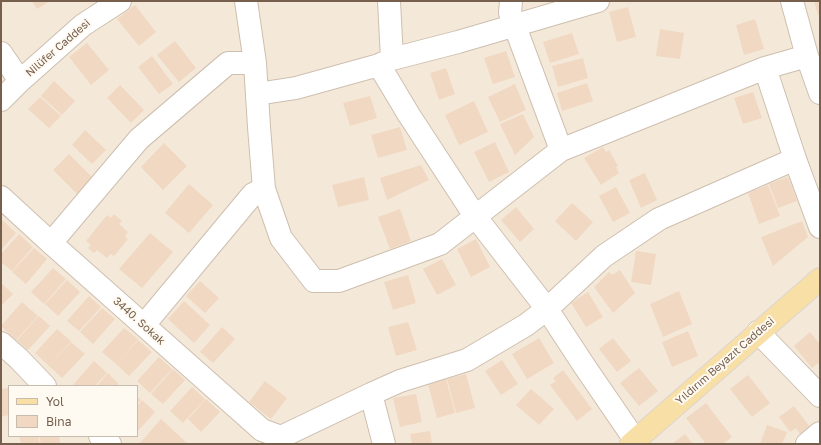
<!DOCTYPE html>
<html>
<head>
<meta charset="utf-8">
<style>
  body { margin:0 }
  #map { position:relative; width:821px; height:445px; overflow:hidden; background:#fcf6ea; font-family:"Golos Text",sans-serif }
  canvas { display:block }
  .frame { position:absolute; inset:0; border:2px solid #775f4d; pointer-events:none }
  .legend { position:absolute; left:8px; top:385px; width:130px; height:52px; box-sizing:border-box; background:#fefaf1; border:1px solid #c8bcaf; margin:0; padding:5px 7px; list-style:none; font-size:12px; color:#775f4d }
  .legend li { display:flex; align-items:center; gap:8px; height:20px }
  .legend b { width:20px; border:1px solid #c8bcaf }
</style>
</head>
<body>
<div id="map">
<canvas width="821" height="445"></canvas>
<div class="frame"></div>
<ul class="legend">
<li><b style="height:5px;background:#f8dfa5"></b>Yol</li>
<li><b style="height:11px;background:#f1d8c2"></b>Bina</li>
</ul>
</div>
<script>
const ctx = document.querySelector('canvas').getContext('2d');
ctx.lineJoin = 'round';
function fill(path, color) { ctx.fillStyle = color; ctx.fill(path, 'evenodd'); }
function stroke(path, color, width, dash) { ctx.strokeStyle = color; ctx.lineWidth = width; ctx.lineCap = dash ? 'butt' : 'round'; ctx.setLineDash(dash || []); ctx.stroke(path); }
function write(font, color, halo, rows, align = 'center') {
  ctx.font = font + ' "Golos Text",sans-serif'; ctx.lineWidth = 4; ctx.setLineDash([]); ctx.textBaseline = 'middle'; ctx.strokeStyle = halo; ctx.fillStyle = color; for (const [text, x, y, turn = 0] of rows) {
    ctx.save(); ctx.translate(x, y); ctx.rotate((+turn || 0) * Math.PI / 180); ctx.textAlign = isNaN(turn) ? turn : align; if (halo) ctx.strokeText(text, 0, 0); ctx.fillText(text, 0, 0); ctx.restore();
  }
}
fill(new Path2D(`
  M1,1H820V444H1ZM9,386H137V436H9Z`), '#f4e9d9');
fill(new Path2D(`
  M32,1H50L37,9Z
  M814,1H820V14L818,15Z
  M135,5L156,32L139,46L117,19Z
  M628,7L636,37L617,42L609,12Z
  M755,19L764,49L744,55L736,25Z
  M660,29L684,33L680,59L656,56Z
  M572,33L579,54L550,63L543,42Z
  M175,41L196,68L179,82L157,55Z
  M87,43L109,70L91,85L69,57Z
  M506,51L515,77L493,84L484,58Z
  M152,56L173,84L159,94L138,67Z
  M583,58L588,78L558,87L552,66Z
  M446,68L455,94L439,100L430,73Z
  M54,81L75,101L62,115L41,96Z
  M587,83L593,101L562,111L557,93Z
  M515,84L526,110L500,122L488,97Z
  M120,85L144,110L131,123L107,98Z
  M753,92L762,118L743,124L734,98Z
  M370,96L377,118L350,126L343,103Z
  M40,97L61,116L49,128L28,109Z
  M474,101L488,132L459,145L445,115Z
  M523,114L534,137L515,155L500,124Z
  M400,127L407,150L378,158L371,135Z
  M85,130L106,150L92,164L72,145Z
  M495,142L509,172L489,182L474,152Z
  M164,143L187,166L163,190L141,167Z
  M603,147L606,152L609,150L618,166L616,167L619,173L601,185L584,158Z
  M69,154L93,178L77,194L53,170Z
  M421,165L429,180L387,200L380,178Z
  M645,173L657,200L641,208L629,180Z
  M364,177L369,200L338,207L332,185Z
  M788,177L797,201L778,208L769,184Z
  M189,184L213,205L189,233L165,213Z
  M768,185L780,216L759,224L748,193Z
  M616,187L630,213L613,222L599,196Z
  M572,203L593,222L576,241L555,221Z
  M516,207L534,229L520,242L501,220Z
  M400,209L411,241L390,249L378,217Z
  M114,214L122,221L119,224L128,232L125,236L128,239L114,256L110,254L107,258L97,250L94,253L88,248L91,245L86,241L107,215L111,218Z
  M1,219L16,233L1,250Z
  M802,221L808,237L773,266L761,237Z
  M150,233L173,252L142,288L119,269Z
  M19,234L33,247L12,271L1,262V254Z
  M476,239L490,267L471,277L457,249Z
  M34,248L47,259L26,284L12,272Z
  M636,251L656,254L651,285L631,282Z
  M442,259L456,285L437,295L423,269Z
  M53,268L66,279L44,304L31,292Z
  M620,270L635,293L613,313L594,287L609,272L612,275Z
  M408,275L416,303L393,310L384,282Z
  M67,280L80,292L58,316L45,304Z
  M200,281L219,298L205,313L186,296Z
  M1,283L13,294L1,306Z
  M679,291L692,324L663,337L650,304Z
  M588,292L603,317L586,327L571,303Z
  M89,296L101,307L79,331L67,321Z
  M184,301L210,325L194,343L168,319Z
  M22,302L38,316L16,340L1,326Z
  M102,308L115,319L93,344L80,332Z
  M39,316L50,326L28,350L17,340Z
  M408,322L417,350L396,356L388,327Z
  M222,327L235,339L213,363L200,352Z
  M124,328L138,339L116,364L102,352Z
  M57,329L71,341L49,366L35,353Z
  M688,331L698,356L672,367L662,342Z
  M810,332L820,344V362L812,368L794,346Z
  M539,338L554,363L527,379L512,354Z
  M613,338L631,361L617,372L599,349Z
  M138,340L152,352L129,376L116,364Z
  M71,342L85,354L62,378L49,366Z
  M159,357L172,369L150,393L137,381Z
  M502,360L518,384L501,395L485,371Z
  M94,361L107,373L95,386H72Z
  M639,368L658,391L639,406L620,383Z
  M173,369L185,380L163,404L151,394Z
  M563,370L592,409L577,421L550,385L556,381L553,378Z
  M108,373L119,384L117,386H97Z
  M466,374L475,408L456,413L447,379Z
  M748,375L770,403L752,417L730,389Z
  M446,379L455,413L437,418L428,384Z
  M265,381L287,398L271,419L249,402Z
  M192,387L205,399L183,423L170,411Z
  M8,388L9,415L1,417V389Z
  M531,389L554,409L539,425L516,405Z
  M416,394L422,422L400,427L393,398Z
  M137,396L141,400L137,404Z
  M206,399L220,412L201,432L188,419Z
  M142,400L155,412L137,432V406Z
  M706,403L732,437L723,444H706L686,418Z
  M794,406L810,427L800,434L796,428L790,432L779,417Z
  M161,419L187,443L186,444H139Z
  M767,425L787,432L782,444H760Z
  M430,431L432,444H412L410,434Z
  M685,434L693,444H672Z
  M19,436H38L40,444H21Z
  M39,436H59L60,444H41Z`), '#f1d8c2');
const minor = new Path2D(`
  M246,1L255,63L259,127L264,189L281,238L314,281H339L440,244L561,150L765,68L807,56
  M389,1L392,59
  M511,1L510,13L561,150
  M792,1L807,56L820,93
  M1,53L20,81
  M379,65L409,115L475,216L547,309L585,367L635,440
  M765,68L795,159L820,227
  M257,94L296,88L379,65L392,59L458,42L598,1
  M1,100L20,81L83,25L120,1
  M1,197L51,243L262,430L281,437L371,394L400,381L467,360L526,325L547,309L604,256L659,219L795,159
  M51,243L139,139L228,63H255
  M144,325L253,194L264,189
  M758,332L820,396
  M1,343L18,358L45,386
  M371,394L384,444
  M100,436L110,444
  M807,444L820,433`);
const major = new Path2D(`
  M631,444L820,279`);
stroke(minor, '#cebfaf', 24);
stroke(major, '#dcd5d1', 24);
stroke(minor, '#fff', 22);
stroke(major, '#f8dfa5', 22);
write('11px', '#775f4d', '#fefaf1', [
  ["Nilüfer Caddesi",58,48,-41],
  ["3440. Sokak",139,321,42],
  ["Yıldırım Beyazıt Caddesi",725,361,-41]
]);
</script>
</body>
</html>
